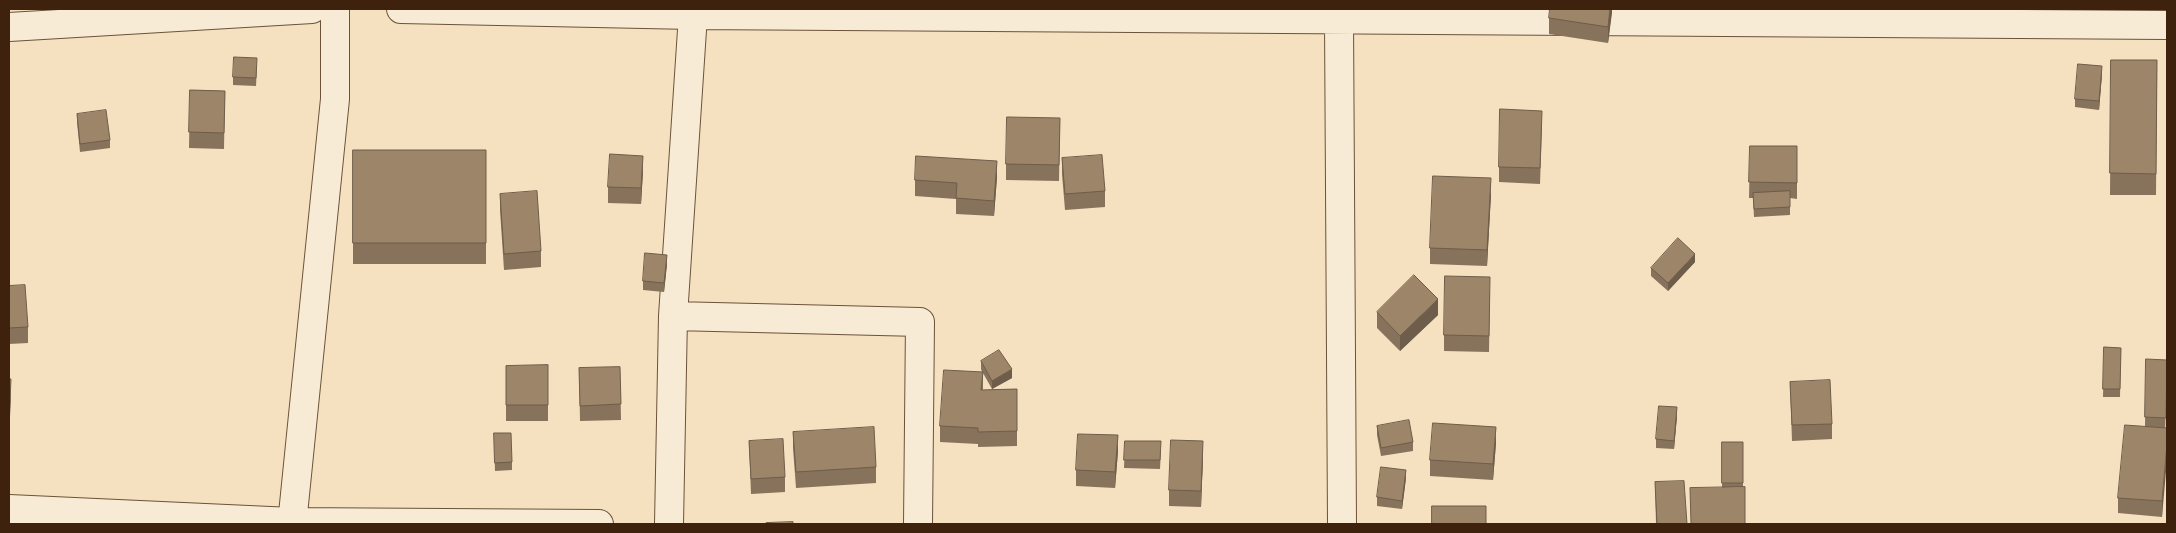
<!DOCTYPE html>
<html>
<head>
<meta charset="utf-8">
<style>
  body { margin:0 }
  #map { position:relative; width:2176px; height:533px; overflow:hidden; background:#f5e0bf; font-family:Alegreya,serif }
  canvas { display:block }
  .frame { position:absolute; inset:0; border:10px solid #3e220e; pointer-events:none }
</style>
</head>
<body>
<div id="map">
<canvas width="2176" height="533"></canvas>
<div class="frame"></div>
</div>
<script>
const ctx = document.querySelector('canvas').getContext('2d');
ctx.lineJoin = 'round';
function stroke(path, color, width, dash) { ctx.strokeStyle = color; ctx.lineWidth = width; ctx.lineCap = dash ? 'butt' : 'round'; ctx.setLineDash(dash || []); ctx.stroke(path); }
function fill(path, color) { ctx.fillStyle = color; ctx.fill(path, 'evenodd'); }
const street = new Path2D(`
  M401,9L693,15L2167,25
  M1339,19L1342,524
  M9,27L312,9
  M673,316L920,322L918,524
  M9,509L292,522L599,524
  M292,524L335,99V9
  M669,524L673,316L693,15L696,9`);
stroke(street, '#6c523a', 30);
stroke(street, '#f8ebd5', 28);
fill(new Path2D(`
  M1612,9L1608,43L1549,34V18Z
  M2111,60H2157L2156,195H2110Z
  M257,66L256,86L233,85V77Z
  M2102,74L2099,110L2075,107V99Z
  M190,90L225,91L224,149L189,148Z
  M77,114L110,140V148L80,152L77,122Z
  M1060,118L1059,181L1006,180V164Z
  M1542,126L1540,184L1499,182V167Z
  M1750,146H1797V199L1790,198V215L1754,217L1753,198H1749Z
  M353,150H486V264H353Z
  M1062,158L1105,191V207L1065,210L1062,174Z
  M643,171L641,204L608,203V187Z
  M997,177L994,216L956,214V199L915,196V180Z
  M500,194L541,251V267L504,270L500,210Z
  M1491,194L1487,266L1430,264V248Z
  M1695,262L1668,291L1651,276V268Z
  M667,264L664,292L643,290V281Z
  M9,286L28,327V343L9,344Z
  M1490,293L1489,352L1444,351V335Z
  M1377,312L1438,315L1400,351L1377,328Z
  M2104,347L2121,348L2120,397H2103Z
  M2146,359L2167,376L2162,517L2118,513V498L2145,426Z
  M981,361L1012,378L992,389L983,373V390L1017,389V446L978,447V444L940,442V426L982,372L981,369Z
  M548,365V421H506V366Z
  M620,367L621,420L580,421L579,368Z
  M1790,382L1832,424V439L1792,441Z
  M1677,416L1674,449L1656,448V439Z
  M1377,426L1413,442V451L1381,456L1377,435Z
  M793,432L876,467V483L796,488L793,448Z
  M494,433L512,462V470L495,471Z
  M749,441L785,477V492L751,494Z
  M1125,441L1161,450L1160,469L1124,468Z
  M1722,442H1743V487L1722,488Z
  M1496,443L1493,480L1430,476V460Z
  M1118,451L1115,488L1076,486V470Z
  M1203,457L1201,507L1169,506V490Z
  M1406,478L1402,509L1377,506V497Z
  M1655,482L1687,524H1656Z`), '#87725b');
fill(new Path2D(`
  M1610,9H1612V13L1608,43V27Z
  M2102,66V74L2099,110V101Z
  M643,156V171L641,204V188Z
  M997,161V177L994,216V201Z
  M1491,178V194L1487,266V250Z
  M1695,254V262L1668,291V283Z
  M667,255V264L664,292V283Z
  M1438,299V315L1400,351V336Z
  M1012,369V378L992,389V381Z
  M11,379V395L9,439V423Z
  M1677,407V416L1674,449V441Z
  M1496,427V443L1493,480V464Z
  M1118,435V451L1115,488V472Z
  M1203,441V457L1201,507V491Z
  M2167,444V460L2162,517V501Z
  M1406,470V478L1402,509V501Z`), '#6e5d4a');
const building = new Path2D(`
  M1550,9H1610L1608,27L1549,18Z
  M234,57L257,58L256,78L233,77Z
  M2111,60H2157L2156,174L2110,173Z
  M2078,64L2102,66L2099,101L2075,99Z
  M190,90L225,91L224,133L189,132Z
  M1500,109L1542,111L1540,168L1499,167Z
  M106,110L110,140L80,144L77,114Z
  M1007,117L1060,118L1059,165L1006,164Z
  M1750,146H1797V183L1749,182Z
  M353,150H486V243H353Z
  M610,154L643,156L641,188L608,187Z
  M1102,155L1105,191L1065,194L1062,158Z
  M916,156L997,161L994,201L956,198L957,183L915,180Z
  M1433,176L1491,178L1487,250L1430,248Z
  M537,191L541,251L504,254L500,194Z
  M1790,191V207L1754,209L1753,193Z
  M1678,238L1695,254L1668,283L1651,268Z
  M645,253L667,255L664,283L643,281Z
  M1414,275L1438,299L1400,336L1377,312Z
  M1445,276L1490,277L1489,336L1444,335Z
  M25,285L28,327L9,328V286Z
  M2104,347L2121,348L2120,389H2103Z
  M999,350L1012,369L992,381L981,361Z
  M2146,359L2167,360L2166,418L2145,417Z
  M548,365V405H506V366Z
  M620,367L621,404L580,406L579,368Z
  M944,370L983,372L981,390L1017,389V431L978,432V428L940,426Z
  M9,379H11L9,423Z
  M1830,380L1832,424L1792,425L1790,382Z
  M1659,406L1677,407L1674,441L1656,439Z
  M1409,420L1413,442L1381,448L1377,426Z
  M1433,423L1496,427L1493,464L1430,460Z
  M2125,425L2167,428V444L2162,501L2118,498Z
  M874,427L876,467L796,472L793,432Z
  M494,433H511L512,462L495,463Z
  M1078,434L1118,435L1115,472L1076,470Z
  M783,439L785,477L751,479L749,441Z
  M1171,440L1203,441L1201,491L1169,490Z
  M1125,441H1161L1160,460H1124Z
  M1722,442H1743V483H1722Z
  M1381,467L1406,470L1402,501L1377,497Z
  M1684,481L1687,524H1657L1655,482Z
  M1745,487V524H1691L1690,488Z
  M1432,506H1486V524H1432Z
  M793,522V524H766V523Z`);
fill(building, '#9d856a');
stroke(building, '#6e5d4a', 1);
</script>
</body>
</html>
